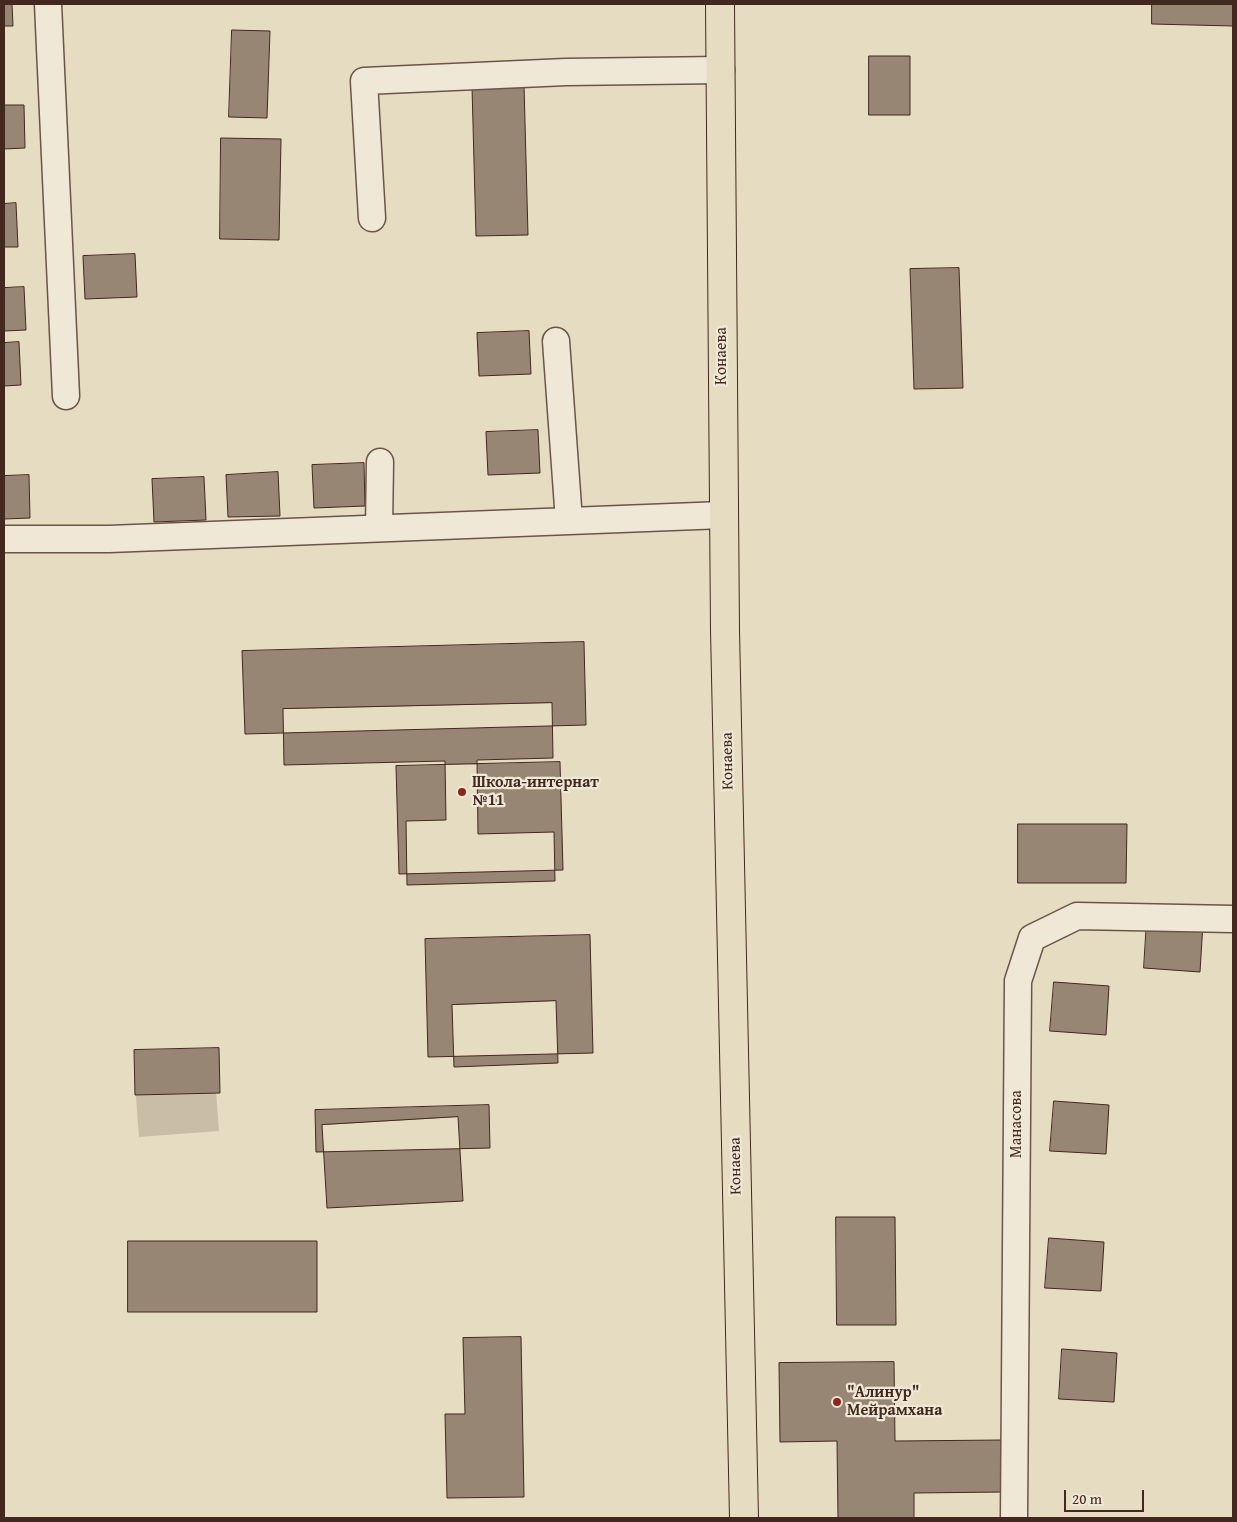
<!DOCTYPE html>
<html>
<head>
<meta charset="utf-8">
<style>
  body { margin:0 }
  #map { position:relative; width:1237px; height:1522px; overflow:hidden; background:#e6dcc2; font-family:"Gentium Book Plus",serif }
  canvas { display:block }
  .frame { position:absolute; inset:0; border:5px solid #42281f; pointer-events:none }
  .scale { position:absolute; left:1064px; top:1490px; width:80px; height:22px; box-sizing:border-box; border:2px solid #42281f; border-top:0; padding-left:6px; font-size:15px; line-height:18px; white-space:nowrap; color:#42281f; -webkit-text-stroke:4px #efe8d7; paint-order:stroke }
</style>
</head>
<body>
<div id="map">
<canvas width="1237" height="1522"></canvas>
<div class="frame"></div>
<div class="scale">20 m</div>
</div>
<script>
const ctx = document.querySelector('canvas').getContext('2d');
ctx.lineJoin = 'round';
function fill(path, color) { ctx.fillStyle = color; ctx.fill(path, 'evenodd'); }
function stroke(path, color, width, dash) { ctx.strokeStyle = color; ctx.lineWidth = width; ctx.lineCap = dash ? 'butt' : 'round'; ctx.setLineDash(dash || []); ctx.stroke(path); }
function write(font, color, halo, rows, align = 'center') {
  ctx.font = font + ' "Gentium Book Plus",serif'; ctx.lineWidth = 4.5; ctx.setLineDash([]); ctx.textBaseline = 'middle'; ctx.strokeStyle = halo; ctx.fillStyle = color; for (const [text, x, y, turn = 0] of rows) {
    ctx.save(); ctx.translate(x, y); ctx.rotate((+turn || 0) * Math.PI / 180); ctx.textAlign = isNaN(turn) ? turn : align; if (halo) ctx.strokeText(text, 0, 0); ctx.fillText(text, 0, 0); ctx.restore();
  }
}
fill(new Path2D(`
  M215,1078L219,1131L139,1137L135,1084Z`), '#cabda6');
const building = new Path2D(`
  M4,4H12L13,26H4Z
  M1152,4H1233V26L1152,24Z
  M232,30L270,31L267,118L229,117Z
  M869,56H910V115H869Z
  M524,85L528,235L476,236L472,87Z
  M4,105H24L25,148L4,149Z
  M221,138L281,139L279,240L220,239Z
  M16,203L18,247H4V204Z
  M135,254L137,297L85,299L83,256Z
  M959,268L963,388L914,389L910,269Z
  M24,287L26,330L4,331V288Z
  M529,331L531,374L479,376L477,333Z
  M19,342L21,385L4,386V343Z
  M538,430L540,473L488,475L486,432Z
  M364,463L365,506L314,508L312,465Z
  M278,472L280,516L228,517L226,475Z
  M29,475L30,518L4,519V476Z
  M204,477L206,520L154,522L152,479Z
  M584,642L586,725L245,734L242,651Z
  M552,703L553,758L477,760L478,834L554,832L555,881L407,885L406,821L446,820L445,761L284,765L283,709Z
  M560,762L563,870L399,874L396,766Z
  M1018,824H1127L1126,883H1018Z
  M1147,919L1203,923L1200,972L1144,968Z
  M590,935L593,1053L428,1057L425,939Z
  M1054,982L1109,986L1106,1035L1050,1031Z
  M556,1001L558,1063L454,1067L452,1005Z
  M219,1048L220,1093L135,1095L134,1050Z
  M1054,1101L1109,1105L1106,1154L1050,1151Z
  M489,1105L490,1148L316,1152L315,1110Z
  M458,1117L463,1201L327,1208L322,1125Z
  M836,1217H895L896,1325H837Z
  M1049,1238L1104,1242L1101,1291L1045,1288Z
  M128,1241H317V1312H128Z
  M521,1337L524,1497L447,1498L445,1414H465L463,1338Z
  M1062,1349L1117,1353L1114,1402L1059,1399Z
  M894,1362L895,1441L1003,1440V1492L914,1493V1518H838L837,1441L780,1442L779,1363Z`);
fill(building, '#978674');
stroke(building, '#42281f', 1);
const minor = new Path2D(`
  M48,4L66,396
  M372,218L364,81L566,72L721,70
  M556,341L569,521
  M379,528L380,462
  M4,539H109L723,515
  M1014,1518L1018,981L1032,938L1077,916L1233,919`);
const major = new Path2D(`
  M720,4L725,630L744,1518`);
stroke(minor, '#6b5548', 29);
stroke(major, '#42281f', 30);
stroke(minor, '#efe8d7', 26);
stroke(major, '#e6dcc2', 28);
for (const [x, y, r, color] of [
  [462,792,5,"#8f2418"],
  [837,1402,5,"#8f2418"]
]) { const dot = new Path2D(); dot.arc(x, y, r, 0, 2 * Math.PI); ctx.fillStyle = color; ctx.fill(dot); stroke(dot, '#efe8d7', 2); }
write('16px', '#42281f', '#efe8d7', [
  ["Конаева",722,356,-90],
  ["Конаева",728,761,-91],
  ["Манасова",1017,1124,-90],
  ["Конаева",736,1166,-91]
]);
write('bold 16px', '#42281f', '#efe8d7', [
  ["Школа-интернат",472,783],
  ["№11",472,801],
  ["\"Алинур\"",847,1393],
  ["Мейрамхана",847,1411]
], 'left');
</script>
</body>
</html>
